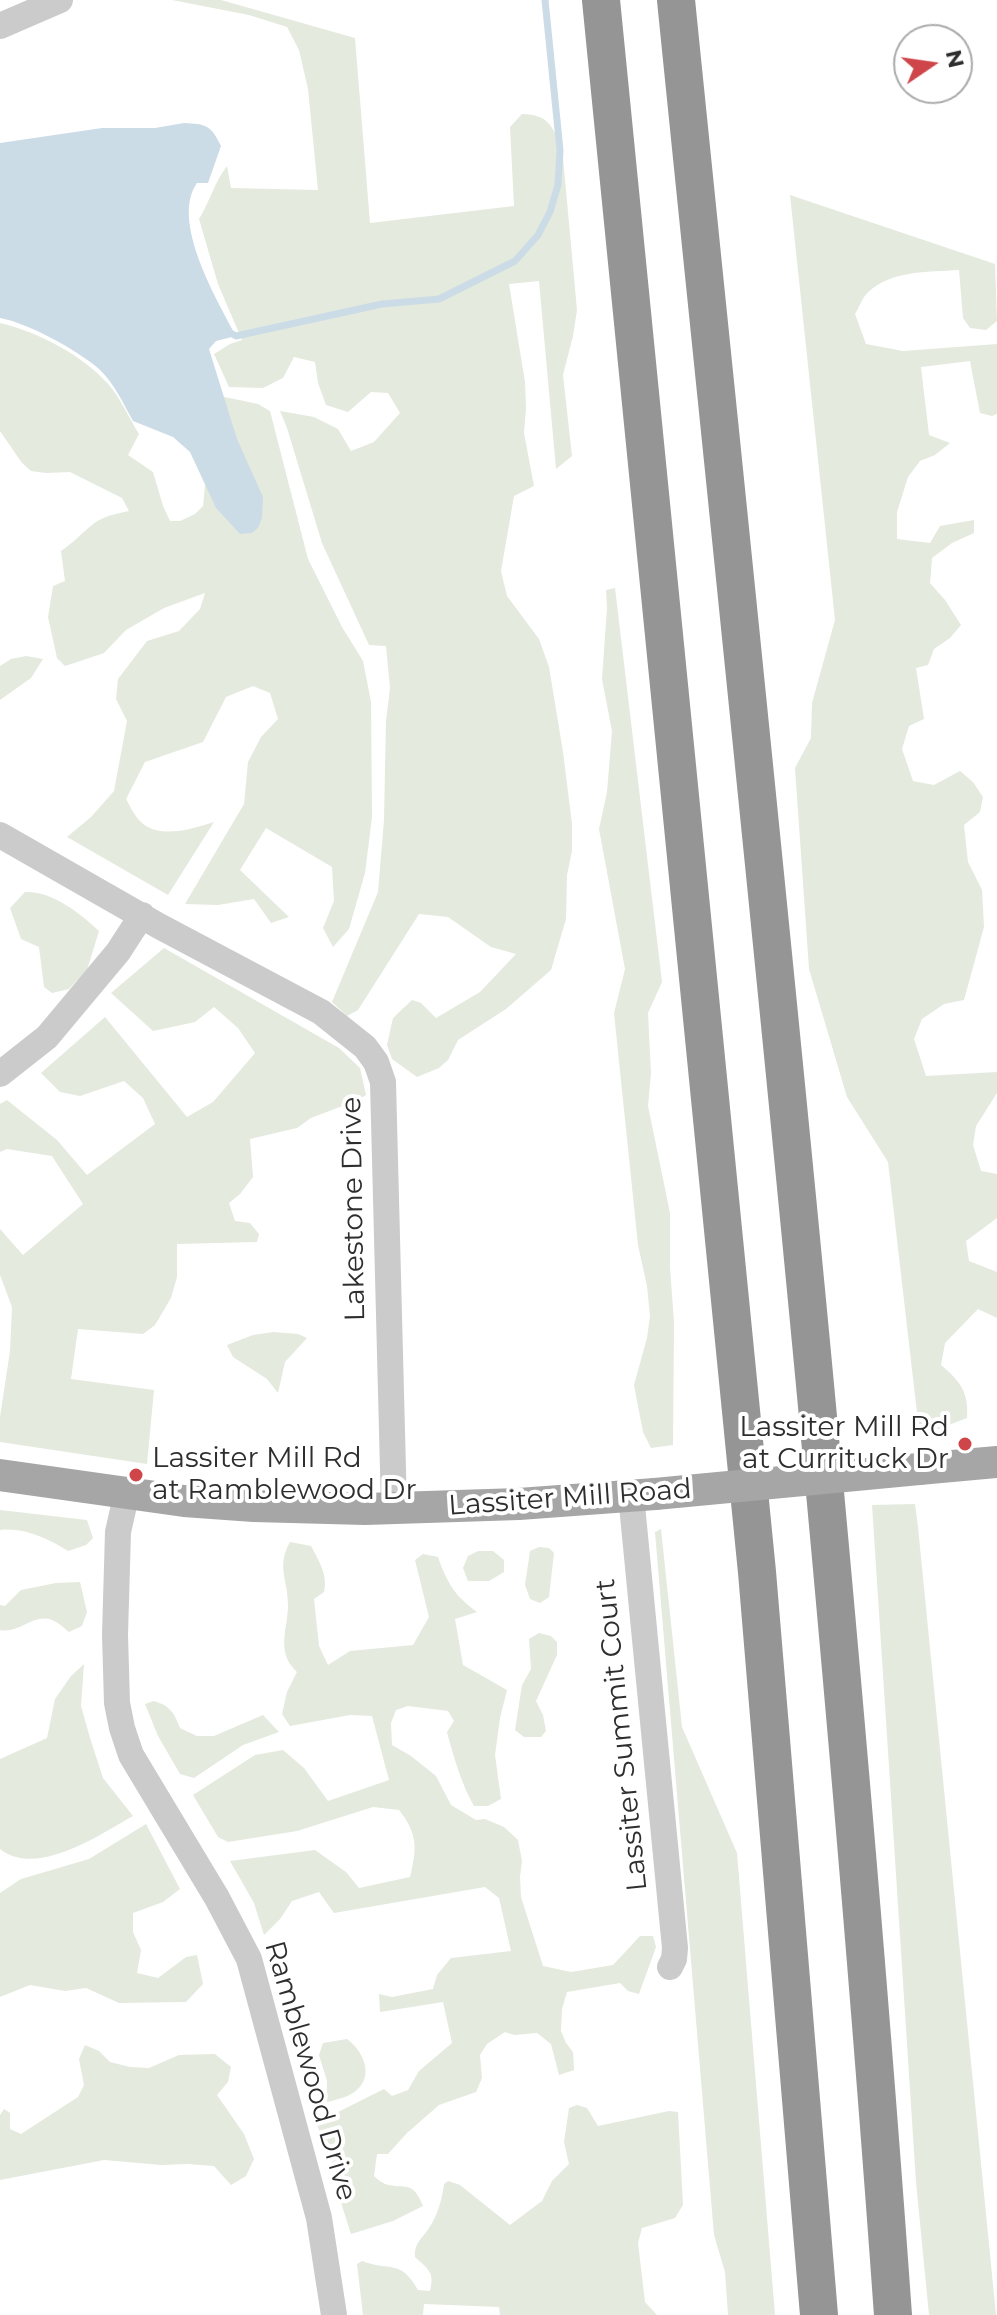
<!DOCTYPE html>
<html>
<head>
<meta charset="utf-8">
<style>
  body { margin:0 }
  #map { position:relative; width:997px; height:2315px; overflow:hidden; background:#fff; font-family:Montserrat,sans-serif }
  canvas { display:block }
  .north { position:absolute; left:893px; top:24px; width:80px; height:80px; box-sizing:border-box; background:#fff; border:2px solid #ababab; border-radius:50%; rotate:77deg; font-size:22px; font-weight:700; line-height:32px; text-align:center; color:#2e2e2e }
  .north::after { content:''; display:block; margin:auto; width:28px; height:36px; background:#cf464a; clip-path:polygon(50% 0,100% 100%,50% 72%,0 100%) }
</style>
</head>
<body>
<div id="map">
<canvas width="997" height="2315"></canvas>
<div class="north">N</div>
</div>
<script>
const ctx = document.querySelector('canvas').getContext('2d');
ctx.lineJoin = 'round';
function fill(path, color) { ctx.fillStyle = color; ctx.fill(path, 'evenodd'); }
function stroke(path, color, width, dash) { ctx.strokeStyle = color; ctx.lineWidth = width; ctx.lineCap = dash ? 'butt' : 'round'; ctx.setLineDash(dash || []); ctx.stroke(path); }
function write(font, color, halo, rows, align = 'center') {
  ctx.font = font + ' Montserrat,sans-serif'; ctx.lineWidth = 8; ctx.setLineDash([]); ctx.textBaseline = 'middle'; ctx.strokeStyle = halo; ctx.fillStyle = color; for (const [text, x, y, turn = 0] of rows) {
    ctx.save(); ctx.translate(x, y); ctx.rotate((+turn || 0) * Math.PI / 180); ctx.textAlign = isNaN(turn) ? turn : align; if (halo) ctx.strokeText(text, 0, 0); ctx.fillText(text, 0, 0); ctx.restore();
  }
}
fill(new Path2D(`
  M172,0H221L355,38L370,223L514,206L510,127L522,114C549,115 551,125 562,147L577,310L573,336L563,375L572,456L556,469L539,281L509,284L525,382L526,408L524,433L534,486L514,496L501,571L507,596L539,639L549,667L563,752L572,824V851L567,875L566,919L551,970L506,1009L458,1040L448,1060L439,1068L417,1077L392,1059L387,1045L393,1018L412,1000L421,1003L436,1018L480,992L516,954L491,947L448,917L419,914L358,1010L347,1016L332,1002L378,892L384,820L386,721L390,688L386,646L369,645L322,543L287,428L280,411L314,417L338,429L351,451L374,442L400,413L388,393L371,392L348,412L326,405L318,383L315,362L294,357L283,378L263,388L229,387L214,354L230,344L242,340L218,284L199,219C210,201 214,183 227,166L231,188L318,190L308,89L299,50L287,27L249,15Z
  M790,195L995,264L997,321L986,330L970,328L963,318L959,270C928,272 885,270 864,297C861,302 858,309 855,314L866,344L903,351L997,344V414L992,416L980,413L970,361L921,367L929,435L950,443L935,455L920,461L908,477L897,512V539L930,543L940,526L974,520V533L952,543L932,558L930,583L945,600L961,625L950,638L934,649L928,665L916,668L924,719L909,726L902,749L913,781L934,785L960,771L973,782L983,797L980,812L964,825L968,862L982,890L984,927L964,1000L944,1004L922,1019L914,1039L926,1076L997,1072V1093L976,1126L973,1145L981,1171L997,1174V1218L966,1241L969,1261L997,1272V1318L978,1309L945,1343L941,1365C960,1381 969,1392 967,1418L936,1430H919L888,1162L847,1097L809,969L795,768L811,738L812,703L835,620Z
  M0,323C38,332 83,355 109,385C121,399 129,418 139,434L128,455L153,472L163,506L170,521H180L195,514L203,506L207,465L220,396L258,404L270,411L308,559L342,627L363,661L371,702L372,817L365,873L349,929L333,947L323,928L334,901L332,867L266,828L240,870L289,917L271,923L254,899L218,905L185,904L244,804L248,762L261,737L278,719L270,693L253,686L226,697L203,742L145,762L126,799C130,806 134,815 140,821C158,840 192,829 214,822L168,895L67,837L91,817L114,791L127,721L116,699L118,679L147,641L179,631L200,609L205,593L164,608L126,630L104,653L65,666L57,658L48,617L53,586L65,581L61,551C73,543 81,534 92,525C102,516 116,514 129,511L122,498L70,472L46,473L31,471L22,463L0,431Z
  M615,588L662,982L648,1013L651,1073L648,1106L670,1213V1267L674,1323L673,1445L651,1448L643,1432L634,1385L647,1338L650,1316L647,1286L638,1245L614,1013L625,969L599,829L607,792L612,731L602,679L607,608L606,590Z
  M26,656L43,659L31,678L0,700V666L11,659Z
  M25,892C52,891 80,913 99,931L87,970L69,989L52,993L44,987L39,947L21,939L10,908Z
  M164,948L339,1048L360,1068L366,1095L358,1100L311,1118L297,1128L250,1139L253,1177L240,1194L229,1203L235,1221L250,1223L259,1234L257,1242L177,1244V1277L171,1298L155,1325L143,1334L78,1329L71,1379L154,1390L147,1464L0,1442V1417L10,1351L12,1307L0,1275V1229L23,1255L83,1204L52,1156L7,1149L0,1152V1104L7,1100L57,1140L87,1175L155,1124L143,1098L124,1081L80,1096L60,1092L41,1073L105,1017L187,1117L213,1102L255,1053L238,1028L214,1007L195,1022L153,1031L111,993Z
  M273,1332L298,1334L307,1338L285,1362L278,1393L267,1379L233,1357L227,1345L253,1335Z
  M915,1504L918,1527L996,2315H929L916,2182L872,1505Z
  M0,1510L87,1520L93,1538L86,1545L68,1551C49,1539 24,1527 0,1530Z
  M661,1529L682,1727L737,1853L775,2315H728L725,2272L714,2235L655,1532Z
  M290,1542L311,1546C319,1561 328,1575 324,1592L314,1599L319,1646L328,1665L350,1651L413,1645L429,1617L415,1560L423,1554L438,1557C447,1583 455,1596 477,1612L455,1619L463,1665L507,1690L500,1718L495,1755L501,1799L488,1806H474C461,1783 454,1758 447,1732L454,1721L448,1711L408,1706L396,1710L391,1723L392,1745L411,1756L436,1776L451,1805L476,1820L485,1819L504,1827L518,1840L522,1861L520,1877L521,1897L543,1966L571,1972L613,1965L640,1936H653L656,1947L639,1994L628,1991L620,1983L567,1992L562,2009L561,2031L566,2043L573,2052L574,2070L559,2075L551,2044L537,2033L514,2035L505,2032L487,2044L480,2055L482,2078L476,2092L439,2105L407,2133L388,2154H377L374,2176C377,2179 381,2182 385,2184C406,2190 412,2179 423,2206L393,2221L351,2234L335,2184L337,2174L316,2123L384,2089L392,2096L408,2090L419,2071L452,2043L443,2002L380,2012L379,1994L392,1997L433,1989L437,1975L451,1958L511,1951L499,1898L485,1887L334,1913L319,1892L292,1901L280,1919L264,1935L254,1903L230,1861L315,1850L346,1872L359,1888L410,1877C417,1849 418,1834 399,1810L373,1807L297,1831L228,1842L218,1837L193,1795L255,1755L283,1750L304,1768L328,1801L389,1780L372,1716L350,1715L290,1726L282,1714L287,1692L297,1672C275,1652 288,1629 288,1605C288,1579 276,1567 290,1542Z
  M539,1547L549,1548L554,1553L549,1597L540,1603L530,1599L525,1585L530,1551Z
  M478,1551H493L504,1560V1572L489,1581H468L463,1568L468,1556Z
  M80,1582L87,1612L82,1626L69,1632C64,1628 58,1622 52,1620C33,1613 20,1634 0,1630V1605L5,1606L21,1590L56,1583Z
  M539,1633L551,1636L557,1642V1655L536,1701L543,1715L546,1731L541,1737H524L515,1730L522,1685L531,1669L529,1639Z
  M84,1664L81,1706L90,1738L103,1778L133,1816C99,1835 37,1878 0,1849V1759L47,1738L55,1699L71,1676Z
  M154,1701C170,1706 174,1712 180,1728L197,1736H214L263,1715L279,1732L243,1745L194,1778L180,1774L158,1736L145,1704Z
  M146,1824L180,1889L163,1902L133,1913V1932L141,1950L137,1973L158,1978L186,1957L197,1955L203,1984L186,2002L119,2003L86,1988L65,1991L30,1985L0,1997V1893L21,1879L89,1859Z
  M347,2039C362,2050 374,2073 358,2089C351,2096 337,2100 327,2102V2081L319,2055L323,2043Z
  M85,2045L99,2051L110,2062L130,2067L149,2068L179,2055L215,2054L231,2067L228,2082L217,2095L244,2134L254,2159L246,2176L231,2185L214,2166L188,2164L161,2165L104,2160L0,2180V2115L4,2109L10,2113V2129L21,2134L78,2097L84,2085L79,2059Z
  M577,2105L587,2108L598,2126L669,2111L678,2112L683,2205L675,2218L642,2228L638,2243L645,2302L657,2315H500L499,2307L424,2304L423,2315H363L357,2264L362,2261C390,2272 400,2258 418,2290L430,2291C435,2272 428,2269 415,2257C414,2243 422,2239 429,2228C438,2215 442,2199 444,2184L448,2181L460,2185L510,2225L542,2201L552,2181L569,2164L564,2142L569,2108Z`), '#e4eade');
fill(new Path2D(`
  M184,123C206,124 211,125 221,146L208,183H197C170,221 217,300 236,336L216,341L209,349L237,439L263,497L262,518L258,528L252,533L240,534L216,508L190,452L173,437L133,421C123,403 114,383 99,369C77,350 28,323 0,318V143L102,128H155Z`), '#ccdce7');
stroke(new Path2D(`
  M227,331L236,336L382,304L439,299L515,261L538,235L550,212L558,185L560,150L545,0`), '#ccdce7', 7);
stroke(new Path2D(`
  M0,26L60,0
  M0,835L159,926L321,1012L365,1047L376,1062L383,1082L394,1509
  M0,1074L47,1037L118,952L142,915
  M127,1492L118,1532L115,1635L117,1703L122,1728L131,1755L217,1898L249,1959L319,2218L334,2315
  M631,1495L675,1948L674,1959L670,1967`), '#cbcbcb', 26);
stroke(new Path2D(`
  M919,1469L997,1462
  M0,1475L184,1501L254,1506L365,1509L519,1504L655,1494`), '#a6a6a6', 32);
stroke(new Path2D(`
  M601,0L757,1572L819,2315
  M676,0C754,771 838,1542 893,2315`), '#959595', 38);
stroke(new Path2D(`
  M655,1494L919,1469`), '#a6a6a6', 32);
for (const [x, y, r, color] of [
  [965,1444,8,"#cf464a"],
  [136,1475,8,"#cf464a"]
]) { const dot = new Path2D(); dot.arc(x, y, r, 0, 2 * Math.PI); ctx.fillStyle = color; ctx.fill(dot); stroke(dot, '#fff', 3); }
write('28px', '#2e2e2e', '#fff', [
  ["Lakestone Drive",354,1209,-91],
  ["Lassiter Mill Road",570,1498,-4],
  ["Lassiter Summit Court",622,1735,-96],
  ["Ramblewood Drive",310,2071,74]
]);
write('28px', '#2e2e2e', '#fff', [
  ["Lassiter Mill Rd",949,1428],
  ["at Currituck Dr",949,1460],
  ["Lassiter Mill Rd",152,1459,"left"],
  ["at Ramblewood Dr",152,1491,"left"]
], 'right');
</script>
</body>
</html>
